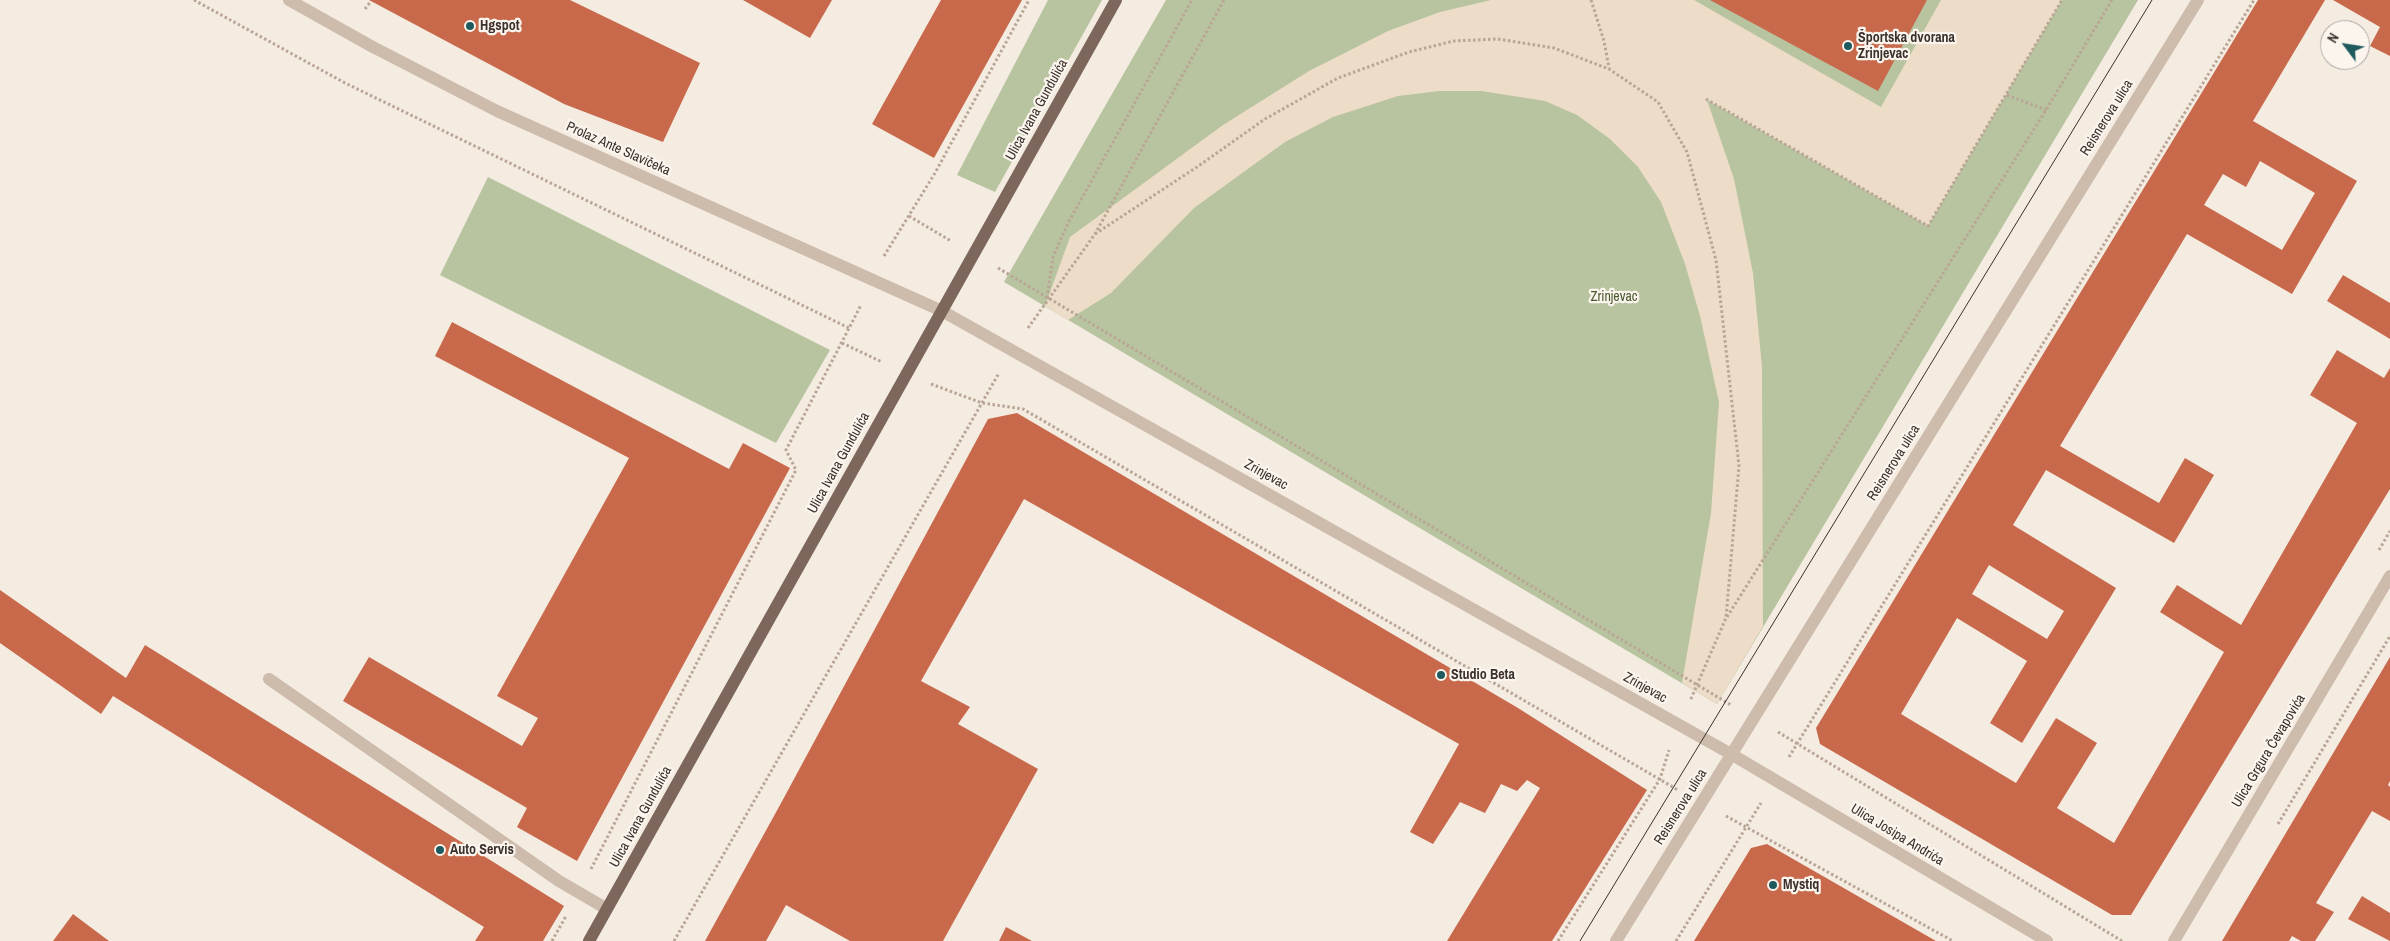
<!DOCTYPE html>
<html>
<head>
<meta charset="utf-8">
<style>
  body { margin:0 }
  #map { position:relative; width:2390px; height:941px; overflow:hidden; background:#f4ebe1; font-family:"Archivo Narrow",sans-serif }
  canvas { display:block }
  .north { position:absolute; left:2320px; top:20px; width:50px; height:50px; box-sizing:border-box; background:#fbf5ee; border:1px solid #aea6a0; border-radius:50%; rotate:301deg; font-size:14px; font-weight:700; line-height:20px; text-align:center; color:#3b302b }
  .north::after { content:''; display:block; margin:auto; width:18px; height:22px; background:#1f5a5e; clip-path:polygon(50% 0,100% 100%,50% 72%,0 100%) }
</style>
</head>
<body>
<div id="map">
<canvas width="2390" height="941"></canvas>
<div class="north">N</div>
</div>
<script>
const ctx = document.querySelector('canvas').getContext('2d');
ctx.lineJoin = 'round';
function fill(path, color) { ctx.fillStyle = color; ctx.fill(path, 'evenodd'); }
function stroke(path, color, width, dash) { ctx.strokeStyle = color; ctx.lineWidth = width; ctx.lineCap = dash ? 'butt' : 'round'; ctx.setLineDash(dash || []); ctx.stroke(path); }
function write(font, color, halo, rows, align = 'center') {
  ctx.font = font + ' "Archivo Narrow",sans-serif'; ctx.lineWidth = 4.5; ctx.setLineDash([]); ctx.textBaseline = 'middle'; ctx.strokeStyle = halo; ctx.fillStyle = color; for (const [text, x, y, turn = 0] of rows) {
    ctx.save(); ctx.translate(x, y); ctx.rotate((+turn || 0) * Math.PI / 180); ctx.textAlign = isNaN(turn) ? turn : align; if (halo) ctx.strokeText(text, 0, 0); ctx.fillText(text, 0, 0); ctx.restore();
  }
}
fill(new Path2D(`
  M1048,0H1102L995,192L957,175Z
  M1166,0H2138L1717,704L1004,282Z
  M488,177L830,350L776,443L440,275Z`), '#b8c4a0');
fill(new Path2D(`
  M1491,0H1694L1881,107L1941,0H2062L1928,226L1707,100L1734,179L1753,273L1762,367L1763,626L1717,704L1682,683L1711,513L1719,402L1700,316L1685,264L1661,202L1638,167L1610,139L1577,115L1545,101L1481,91H1439L1398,96L1333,117L1285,142L1194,208L1111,293L1068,320L1045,306L1070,237L1223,125L1309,71L1388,31L1440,12Z`), '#ecdcc8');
fill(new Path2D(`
  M369,0H570L700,63L663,142L564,104Z
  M743,0H832L810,38Z
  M941,0H1022L934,158L872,124Z
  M1710,0H1927L1878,91Z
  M2258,0H2325L2253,121L2357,181L2292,294L2187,234L2060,446L2159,503L2185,458L2214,475L2174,543L2046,470L2013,525L2116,588L2022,743L1990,723L2027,661L1957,618L1901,714L2016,783L2056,718L2097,743L2057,808L2114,843L2224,652L2160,612L2177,585L2241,625L2357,423L2310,395L2337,350L2384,378L2390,368V489L2131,915H2112L1820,744L1816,728ZM2260,161L2315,193L2282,250L2204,205L2223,174L2246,187ZM1989,565L2064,611L2047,639L1972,594Z
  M2333,0H2390V56L2370,46L2380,27Z
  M2343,275L2390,303V339L2327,301Z
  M452,322L729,469L743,443L790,468L577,861L517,827L527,808L343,701L369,657L522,746L538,718L497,696L629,458L435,356Z
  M1017,413L1518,708L1647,790L1552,941H1447L1540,788L1527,780L1517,791L1501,784L1485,813L1460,802L1433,844L1410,832L1459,744L1024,499L921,681L970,707L958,724L1038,769L943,941H850L786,905L766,941H705L780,805L988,419Z
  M0,590L126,678L145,645L564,906L543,941H475L484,927L113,696L101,714L0,643Z
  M2390,657V781L2388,785L2390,787V821L2372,811L2316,903L2334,912L2315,941H2301L2292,936L2289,941H2222Z
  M1767,844L1936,941H1694L1751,848Z
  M2362,896L2390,913V941L2348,919Z
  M73,914L109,941H53Z
  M1006,927L1032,941H999Z`), '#c8694b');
stroke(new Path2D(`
  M194,0L345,83L849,328
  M1591,0L1604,41L1609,68
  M365,9L371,1
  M2007,95L2046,110
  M1706,99L1928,226L2062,0
  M909,216L951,241
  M1095,234L1197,167L1265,119L1338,78L1409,52L1454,41L1498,39L1554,48L1609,69L1658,102L1687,152L1716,260L1739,466L1726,618L1690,701
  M884,256L935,173L1029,0
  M998,268L1731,705
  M1047,298L1053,257L1068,223L1192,0
  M1028,328L1095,234L1224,0
  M842,343L882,362
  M931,384L982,403L1023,409L1678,790
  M2379,550L2390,531
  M1727,617L2046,110L2112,0
  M1778,732L2122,941
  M1789,757L2254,0
  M1726,816L1953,941
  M2278,824L2390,636
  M591,869L796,470L786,450L861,305
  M552,941L566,916
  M674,941L999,373
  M1558,941L1660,779L1669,750
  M1676,941L1761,803`), '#b9a596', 3, [2.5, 2.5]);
stroke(new Path2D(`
  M289,0L371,46L497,111L942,311L1731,754L2047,941
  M269,679L559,881L607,909
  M1616,941L2198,0
  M2174,941L2390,576`), '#cdbbac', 12);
stroke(new Path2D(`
  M589,941L1116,0`), '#7d675c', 12);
stroke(new Path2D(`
  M1580,941L2152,0`), '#3b302b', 1);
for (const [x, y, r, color] of [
  [470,26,5,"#1f5a5e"],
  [1848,46,5,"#1f5a5e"],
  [1441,675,5,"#1f5a5e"],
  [440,850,5,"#1f5a5e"],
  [1773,885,5,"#1f5a5e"]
]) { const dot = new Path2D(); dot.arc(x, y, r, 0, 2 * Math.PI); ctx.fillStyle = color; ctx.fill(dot); stroke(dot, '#fbf5ee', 2); }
write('bold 14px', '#3b302b', '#fbf5ee', [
  ["Hgspot",480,26],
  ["Športska dvorana",1858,38],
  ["Zrinjevac",1858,54],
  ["Studio Beta",1451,675],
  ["Auto Servis",450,850],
  ["Mystiq",1783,885]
], 'left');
write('14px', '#3b302b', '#fbf5ee', [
  ["Ulica Ivana Gundulića",1037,110,-61],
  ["Reisnerova ulica",2107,118,-58],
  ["Prolaz Ante Slavičeka",618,149,24],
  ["Ulica Ivana Gundulića",839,463,-61],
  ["Reisnerova ulica",1894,463,-58],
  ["Zrinjevac",1266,475,29],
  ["Zrinjevac",1645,688,29],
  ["Ulica Grgura Čevapovića",2269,751,-59],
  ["Reisnerova ulica",1681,807,-58],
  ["Ulica Ivana Gundulića",641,817,-61],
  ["Ulica Josipa Andrića",1897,835,31]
]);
write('14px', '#4a5a2e', '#fbf5ee', [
  ["Zrinjevac",1614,297]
]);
</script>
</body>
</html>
